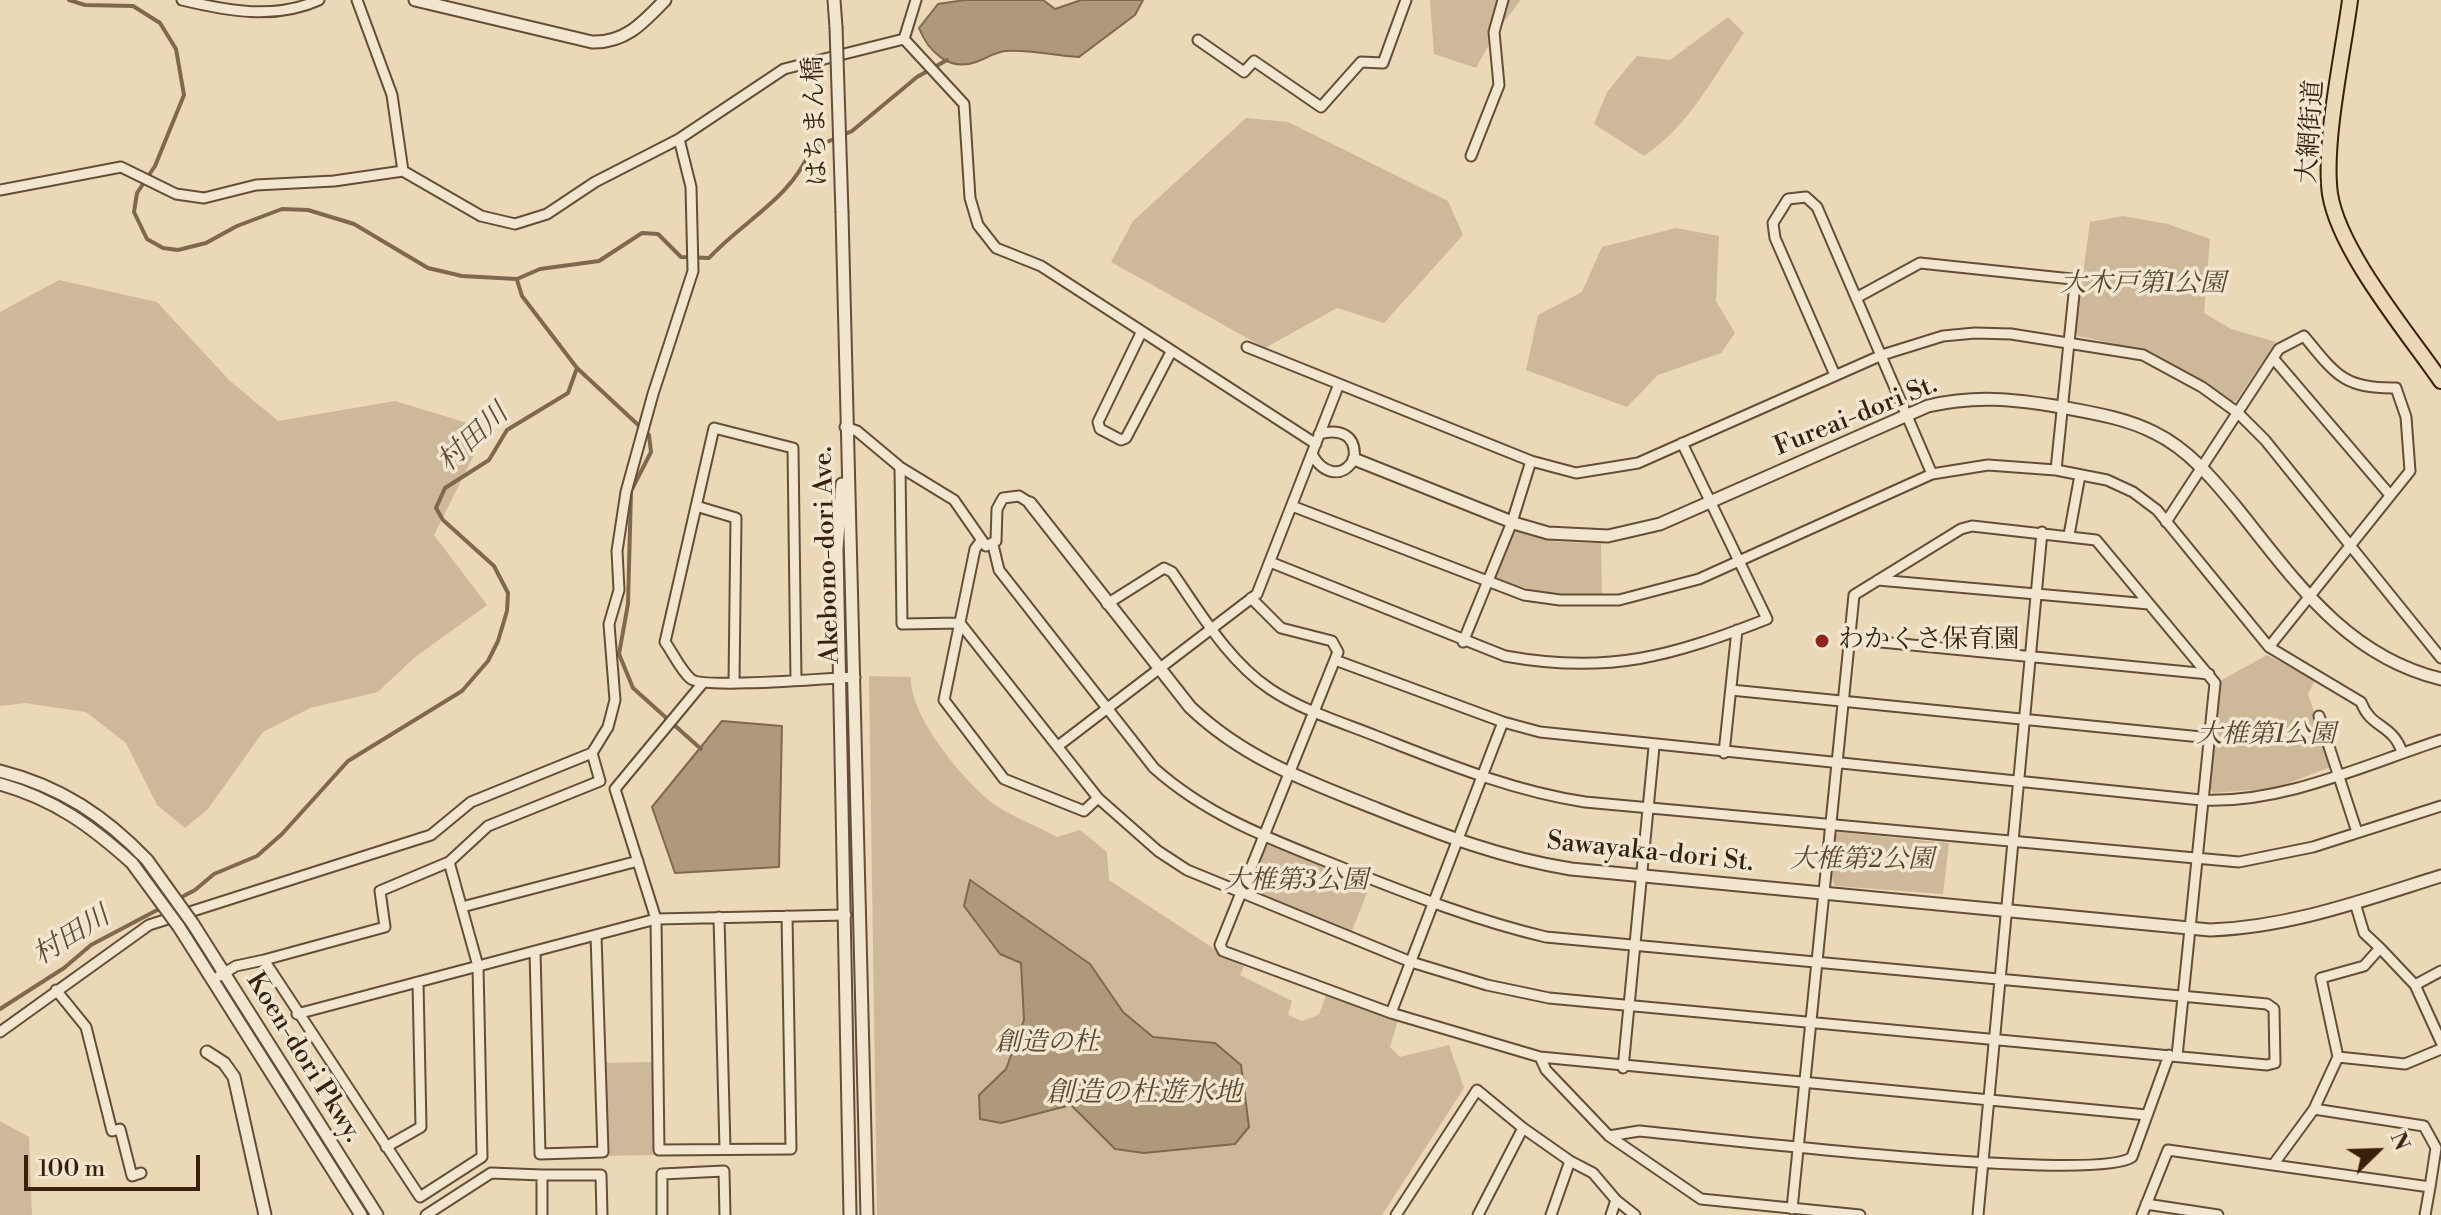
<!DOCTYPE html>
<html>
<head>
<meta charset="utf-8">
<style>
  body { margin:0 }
  #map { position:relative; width:2441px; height:1215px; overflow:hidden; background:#ebd8b7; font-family:"Libre Bodoni",serif }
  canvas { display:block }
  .north { position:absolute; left:2337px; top:1111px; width:80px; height:80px; -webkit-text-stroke:6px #f2e6d0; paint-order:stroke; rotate:67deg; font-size:22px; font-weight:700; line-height:32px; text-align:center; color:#38200a }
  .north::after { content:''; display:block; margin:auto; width:28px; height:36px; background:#38200a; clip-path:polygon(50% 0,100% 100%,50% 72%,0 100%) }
  .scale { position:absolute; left:24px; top:1155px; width:176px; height:36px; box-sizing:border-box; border:4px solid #38200a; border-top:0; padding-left:10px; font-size:24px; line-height:28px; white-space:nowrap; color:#38200a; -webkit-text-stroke:6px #f2e6d0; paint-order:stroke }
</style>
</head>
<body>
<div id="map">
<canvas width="2441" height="1215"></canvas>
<div class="north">N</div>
<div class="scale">100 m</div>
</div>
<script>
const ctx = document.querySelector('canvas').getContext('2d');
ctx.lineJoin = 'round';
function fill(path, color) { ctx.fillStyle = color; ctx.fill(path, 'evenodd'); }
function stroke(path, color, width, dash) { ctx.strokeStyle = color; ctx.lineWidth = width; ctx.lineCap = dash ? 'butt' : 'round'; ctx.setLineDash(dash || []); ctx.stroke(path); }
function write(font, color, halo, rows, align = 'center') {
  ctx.font = font + ' "Libre Bodoni","Noto Serif JP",serif'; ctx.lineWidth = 7; ctx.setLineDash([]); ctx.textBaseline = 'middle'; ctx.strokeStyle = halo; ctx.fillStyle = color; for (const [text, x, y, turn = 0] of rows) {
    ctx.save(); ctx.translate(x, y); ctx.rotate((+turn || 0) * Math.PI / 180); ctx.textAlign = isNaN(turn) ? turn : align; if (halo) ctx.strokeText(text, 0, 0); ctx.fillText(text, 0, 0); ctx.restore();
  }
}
fill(new Path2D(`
  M1430,0H1521L1496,32L1476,68L1434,54Z
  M1728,17L1744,33C1713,77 1690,125 1644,156L1594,124L1607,92L1637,56L1670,60Z
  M1246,118L1288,122L1448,201L1463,235L1384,323L1337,308L1265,348L1111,262L1133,221Z
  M2123,216L2168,224L2210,239L2204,313L2231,329L2276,342L2236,401L2231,402C2180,364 2140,348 2078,336L2075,332L2090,222Z
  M1676,228L1719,236L1716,301L1735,333L1721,353L1658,375L1627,407L1526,370L1538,315L1582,292L1602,247Z
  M59,280L157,302L229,380L278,421L395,401L487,429L434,535L487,605L414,658L378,692L310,708L263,732L208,809L185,828L157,805L126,743L86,712L25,703L0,706V312Z
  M1516,529L1558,542L1601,543L1602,595L1549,594L1496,580L1494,575L1510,532Z
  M2267,655L2315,680L2308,694L2333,766L2276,788L2213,793L2210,789L2218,682Z
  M869,676L911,677C909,714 958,773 985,797C1004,814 1035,825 1057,837L1080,830L1107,852L1109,880L1219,952L1246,962L1240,975L1292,1001L1288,1015L1302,1021L1319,1015L1327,992L1398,1020L1390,1047L1400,1057L1449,1045L1464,1088L1382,1215H877Z
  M1838,832L1949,843L1943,894L1835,886L1831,877L1834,837Z
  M1269,842L1371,883L1351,933L1251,893L1248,884L1263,845Z
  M653,1062L655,1155L605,1156L602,1063Z
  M0,1121L29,1137L32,1215H0Z`), '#cdb99a');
const water = new Path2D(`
  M965,0H1043L1055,9L1081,0H1143L1135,15L1079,57C1054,56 1030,49 1005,51C995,52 985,59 976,62C949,72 928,51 919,28L938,4Z
  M722,721L782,726L779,867L675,873L652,807Z
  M970,880L1090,964L1123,1012L1153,1037L1215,1043L1241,1065L1249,1127L1235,1144L1144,1153L1115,1149L1071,1105L1001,1123L980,1119L979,1095L1006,1069L1024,1020L1021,963L1000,954L964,906Z`);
fill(water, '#ae997c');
stroke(water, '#7f694e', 2);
stroke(new Path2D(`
  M69,0L85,5L133,6L160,23L176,49L184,95L155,166L137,193L134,212L147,239L163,248L178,250L206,243L237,226L282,209L308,210L354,224L428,268L462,276L517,279L540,269L599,261L642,233L658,234L681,257L709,258C744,220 791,199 811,149L852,131L917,77L947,60
  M517,280L522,296L577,368L649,435L651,452L631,491L628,604L619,654L633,688L701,749
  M0,1009L64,968L91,945L195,890L214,874L257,856L282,834L348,761L462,691L488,661L498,641L507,611L508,593L494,566L443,520L436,508L445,488L489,460L507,430L568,393L577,368`), '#7f694e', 4);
const minor = new Path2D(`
  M182,0C228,11 275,20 319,0
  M357,0L392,95L403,171
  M904,39L916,0
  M1198,40L1244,72L1254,61L1321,107L1361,62L1383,63L1406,0
  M1471,156L1499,85L1494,32L1503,0
  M0,190L121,167L176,194L204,198L256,185L334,181L403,171L481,216L515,224L547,214L595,182L679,139L784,69L904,39L964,104L970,198L978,225L996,248L1041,266L1316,444
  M1856,298L1920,263L2072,279L2075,284L2056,470
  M1141,333L1098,422L1100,429L1121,440L1126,438L1171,352
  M1247,347L1531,461L1576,473L1638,463L1882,355L1943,336L1975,333L2011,334L2143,355L2202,387L2238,413L2265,440L2441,658
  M2273,358L2390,495
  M1835,375L1775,238L1773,223L1788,199L1806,197L1817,207L1932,474
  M845,427L857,431L900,467L954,500L986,546L996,541L997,509L1003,498L1019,496L1030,503
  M1312,454C1322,473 1342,480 1354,459C1357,435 1340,428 1319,434
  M900,467L902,624L960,623L1098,798L1158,851L1187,870L1411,962L1487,985L1549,998L2267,1065L2275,1063L2274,1009L2267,1004L1546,937C1478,921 1414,896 1348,870C1279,842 1211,819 1154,768L999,570L993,545
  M696,506L736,518L734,682
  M1292,506L1524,595L1560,600H1619L1699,579L1932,474L1988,465L2056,470L2107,480L2133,492L2157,510L2269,647L2361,702C2371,729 2392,723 2402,752
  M2166,522L2279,349L2304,336C2336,375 2344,389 2396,388L2406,417L2410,471L2269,647
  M2069,535L2080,475
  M981,541L975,549L944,700L1004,779L1084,811L1098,798
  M1270,562L1505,656C1609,675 1672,656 1767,619L1682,443
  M1878,580L2149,604
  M1251,598L1281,628L1332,641L1338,652L1220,945L1223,951L1391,1013L1540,1057L2147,1115
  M1107,604L1164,568L1172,572C1200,612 1228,661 1270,689C1301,710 1341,722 1376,736C1445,763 1512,791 1585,802L2239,862L2313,847L2441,806
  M1850,639L2209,674
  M1463,642L1512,522L1531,461
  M1335,660L1503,722L1540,732L2201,800C2283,804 2364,765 2441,740
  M796,680L793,448L714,428L665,642C673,653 681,671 691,679C702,689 831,678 855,677
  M702,684L615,789L656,919L659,1150L791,1149L787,916
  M1731,690L2211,738
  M2319,716L2357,832
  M1058,746L1257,594L1339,384
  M1724,753L1737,630
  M462,907L638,861
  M719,917L725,1149
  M2380,948L2415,985L2441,1042
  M535,951L540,1154L603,1152L596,935
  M264,960L385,927L380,891L449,862L488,826L600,781L592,753
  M219,976L236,966L264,960L420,1197L482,1157L478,966L449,862
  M2415,985L2441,971
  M56,990L86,1027L112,1131L120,1129L132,1176L141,1173
  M1391,1013L1503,722
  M297,1014L656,919L846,915
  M0,1032L149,925L431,835L471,802L592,753L608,727L615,700L609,624L619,590L617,551L626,492L653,394L693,271L691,187L679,139
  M1540,1057L1546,1070L1609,1136L1701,1199L1860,1215
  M2338,1057L2405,1064L2441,1049
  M1623,1068L1654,747
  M2314,1109L2424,1126L2436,1148L2430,1187
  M1523,1128L1570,1161L1551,1215
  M1609,1136L1639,1131C1707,1137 2098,1184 2132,1157L2169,1055
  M386,1147L421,1127L418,982
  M1570,1161L1593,1173L1616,1200L1611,1215
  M2273,1165L2430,1187L2425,1215
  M542,1175H601L602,1215
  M1616,1200L1635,1215
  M2146,1204L2218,1215
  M1792,1209L1854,595L1961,529L1972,526L2096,540L2215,683L2177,1056
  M426,1215L491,1173L542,1175V1215
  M662,1215V1174L724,1171L725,1215
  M1396,1215L1477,1090L1523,1128L1478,1215
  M1978,1215L2042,532
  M2142,1215L2168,1150L2273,1165L2314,1109L2338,1057L2321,978L2364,966L2380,948L2364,933L2355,903`);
const tertiary = new Path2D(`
  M415,0L592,42C625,43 643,23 665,0
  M834,0L836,27
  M842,213L867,1215
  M1354,459L1517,524L1548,533L1608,536L1660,524L1928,406C1975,395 2014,399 2061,407C2093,413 2126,418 2155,433C2188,449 2213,479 2236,507C2294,579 2345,656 2441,679
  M842,484L837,549L850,1215
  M1030,503L1190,707C1244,759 1309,782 1377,809C1442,835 1502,858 1571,869L2210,930C2291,927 2364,900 2441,876
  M0,771C60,786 105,816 147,860
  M0,784C54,799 91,826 132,863
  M193,924L377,1215
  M179,927L361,1215
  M207,1052L224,1063L234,1077L265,1215`);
const primary = new Path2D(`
  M2350,0C2343,54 2323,143 2330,194C2339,251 2407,332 2441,381`);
stroke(minor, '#654e35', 13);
stroke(tertiary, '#654e35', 15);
stroke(primary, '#38200a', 18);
stroke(minor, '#f2e6d0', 9);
stroke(tertiary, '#f2e6d0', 11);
stroke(primary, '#ebd8b7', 14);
const tertiaryBridge = new Path2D(`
  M836,27L842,213
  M147,860L193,924
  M132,863L179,927`);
stroke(tertiaryBridge, '#654e35', 15, []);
stroke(tertiaryBridge, '#f2e6d0', 11);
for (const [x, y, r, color] of [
  [1822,641,8,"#8f2418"]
]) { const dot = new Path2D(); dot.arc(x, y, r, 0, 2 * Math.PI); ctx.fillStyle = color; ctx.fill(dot); stroke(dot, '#f2e6d0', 3); }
write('26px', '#38200a', '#f2e6d0', [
  ["はちまん橋",817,121,-92],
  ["大網街道",2312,132,-86],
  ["Fureai-dori St.",1856,417,-22],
  ["Akebono-dori Ave.",828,555,-92],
  ["Sawayaka-dori St.",1650,853,6],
  ["Koen-dori Pkwy.",303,1058,58]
]);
write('italic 26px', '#5d462e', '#f2e6d0', [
  ["大木戸第1公園",2143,285],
  ["大椎第1公園",2266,736],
  ["大椎第2公園",1862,861],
  ["大椎第3公園",1296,882],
  ["創造の杜",1047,1044]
]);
write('26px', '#38200a', '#f2e6d0', [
  ["わかくさ保育園",1838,641]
], 'left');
write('italic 28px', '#614a32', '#f2e6d0', [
  ["村田川",474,439,-43],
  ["村田川",72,937,-32],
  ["創造の杜遊水地",1144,1094]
]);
</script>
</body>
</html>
